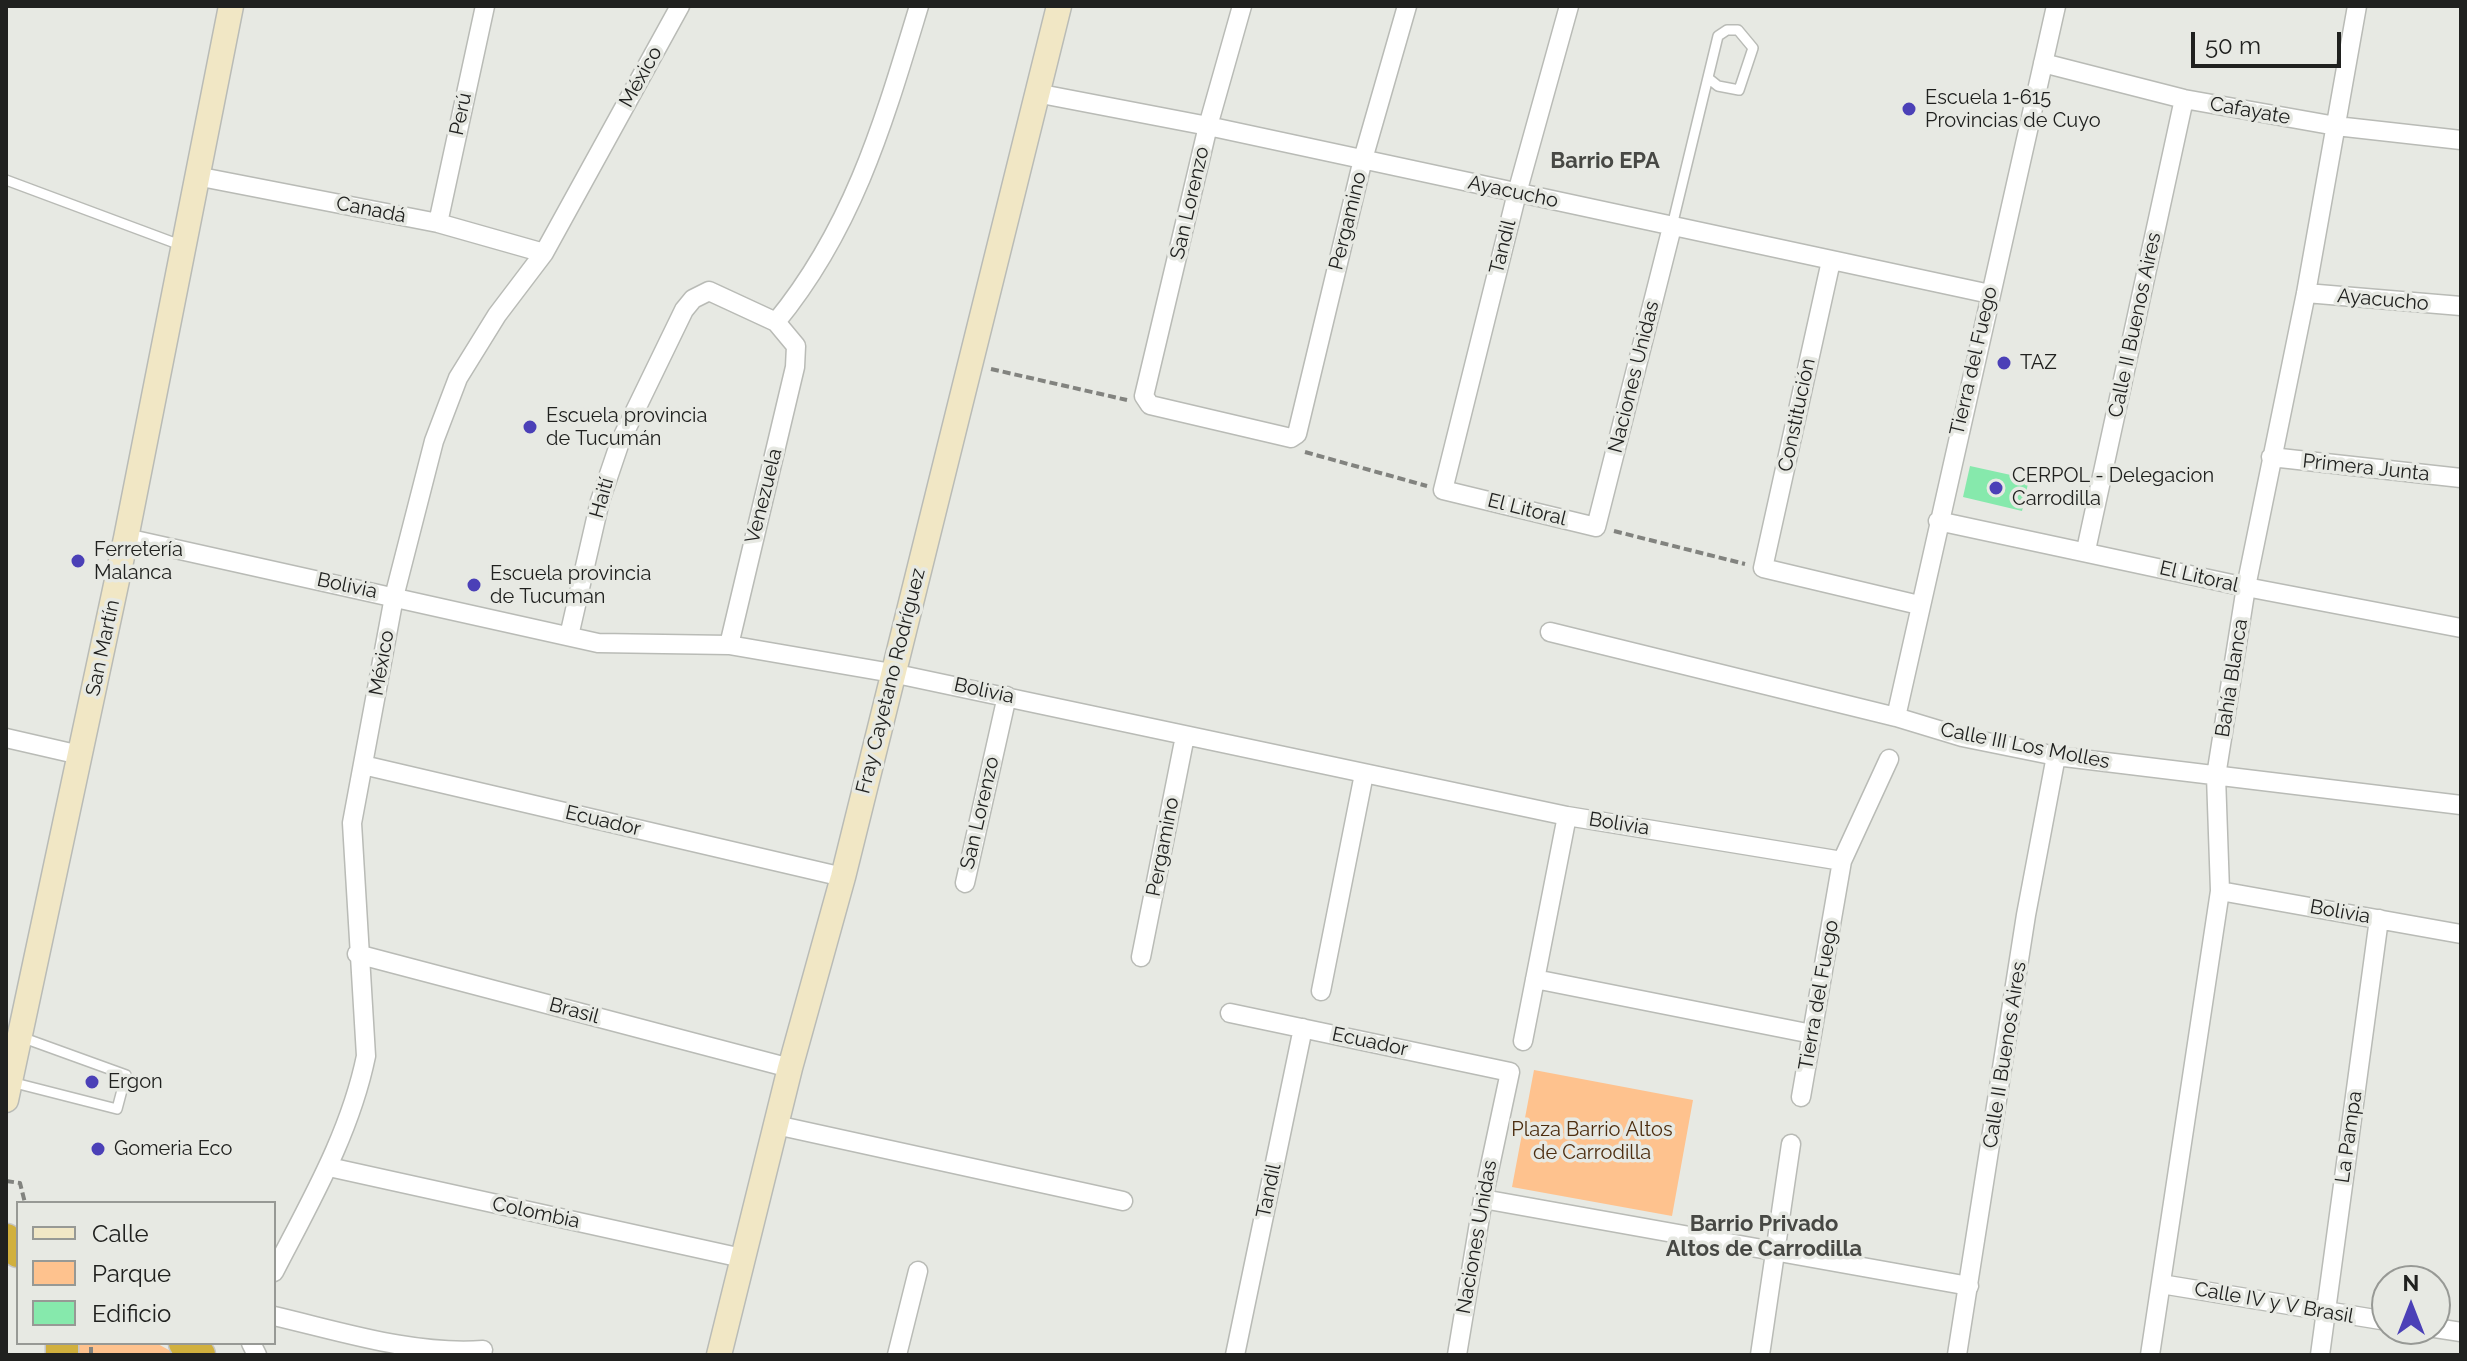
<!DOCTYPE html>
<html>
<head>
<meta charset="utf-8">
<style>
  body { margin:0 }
  #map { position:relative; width:2467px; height:1361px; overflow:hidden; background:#e7e9e3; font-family:Raleway,sans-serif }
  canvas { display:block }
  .frame { position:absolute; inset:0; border:8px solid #20211f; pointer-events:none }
  .legend { position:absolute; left:16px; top:1201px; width:260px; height:144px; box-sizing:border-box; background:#e7e9e3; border:2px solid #979995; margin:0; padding:10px 14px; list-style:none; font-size:24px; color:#20211f }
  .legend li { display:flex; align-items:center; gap:16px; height:40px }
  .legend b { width:40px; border:2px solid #979995 }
  .north { position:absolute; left:2371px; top:1265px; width:80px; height:80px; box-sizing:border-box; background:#e7e9e3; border:2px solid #979995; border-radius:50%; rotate:0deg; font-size:22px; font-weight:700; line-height:32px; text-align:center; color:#20211f }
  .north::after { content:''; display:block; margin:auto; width:28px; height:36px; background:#4b40b7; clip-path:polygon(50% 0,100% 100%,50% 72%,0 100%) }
  .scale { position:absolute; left:2191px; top:32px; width:150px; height:36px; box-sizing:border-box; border:4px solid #20211f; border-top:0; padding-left:10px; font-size:24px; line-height:28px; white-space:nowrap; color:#20211f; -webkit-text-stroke:6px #e7e9e3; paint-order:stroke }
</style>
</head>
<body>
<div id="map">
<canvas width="2467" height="1361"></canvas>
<div class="frame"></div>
<ul class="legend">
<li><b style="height:10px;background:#f1e7c5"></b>Calle</li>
<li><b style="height:22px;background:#fec28e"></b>Parque</li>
<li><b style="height:22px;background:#86e9ac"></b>Edificio</li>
</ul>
<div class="north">N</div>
<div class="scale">50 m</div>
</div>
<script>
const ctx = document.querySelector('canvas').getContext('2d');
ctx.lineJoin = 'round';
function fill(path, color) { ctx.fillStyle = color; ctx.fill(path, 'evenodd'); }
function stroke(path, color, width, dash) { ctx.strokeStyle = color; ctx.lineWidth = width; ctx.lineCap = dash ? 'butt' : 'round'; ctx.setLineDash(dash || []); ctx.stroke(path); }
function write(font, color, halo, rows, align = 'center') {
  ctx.font = font + ' Raleway,sans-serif'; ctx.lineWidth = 7; ctx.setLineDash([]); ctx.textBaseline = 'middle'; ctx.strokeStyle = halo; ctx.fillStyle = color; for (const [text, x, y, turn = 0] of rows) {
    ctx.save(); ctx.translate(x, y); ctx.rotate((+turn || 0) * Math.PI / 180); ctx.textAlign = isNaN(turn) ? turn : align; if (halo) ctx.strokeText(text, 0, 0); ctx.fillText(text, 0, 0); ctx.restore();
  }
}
fill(new Path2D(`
  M1534,1070L1693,1100L1672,1216L1512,1187Z
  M70,1343H156L178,1355H71Z`), '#fec28e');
fill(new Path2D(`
  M1970,466L2029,479L2022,511L1963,497Z`), '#86e9ac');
const lane = new Path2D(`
  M6,180L183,246
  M1672,226L1718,36L1727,30H1738L1753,48L1739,90L1718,86L1708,78
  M11,1082L117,1109L126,1075L21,1037`);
const street = new Path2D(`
  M1242,6L1208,126L1144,396L1150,405L1291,438L1297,434L1363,159L1407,6
  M1569,6L1517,193L1443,490L1596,527L1672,227
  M2043,63L2184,99L2336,126L2461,140
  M1036,93L1208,126L1990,294
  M196,176L438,223L544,253
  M438,223L485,6
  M1831,261L1763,568L1919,605
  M2306,293L2461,306
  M776,322C854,227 884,121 919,6
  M2271,457L2461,478
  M1938,521L2246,587L2461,628
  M126,538L598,643L729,645L892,673L1567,816L1842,861
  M2086,550L2184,99
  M1550,632L1896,717L1962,737L2056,756L2461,805
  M569,636L600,501L620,442L684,310L693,299L709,291L776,322L796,346L795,367L729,645
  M1896,717L2056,6
  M6,738L80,755
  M363,765L843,877
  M965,883L1007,696
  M2220,891L2461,934
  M357,954L790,1068
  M1141,957L1185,736
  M1535,979L1812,1034
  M1321,991L1364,774
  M1230,1013L1510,1072L1483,1199L1457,1355
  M1523,1041L1567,816
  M1801,1097L1842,861L1889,759
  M776,1125L1123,1201
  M329,1167L742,1258
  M1483,1199L1969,1286
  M274,1272C310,1202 350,1134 366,1056L352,823L394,597L434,441L458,378L497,315L544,253L680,6
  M2161,1284L2387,1321
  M274,1316C343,1332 413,1355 483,1350
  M2435,1328L2461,1332
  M251,1343L257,1355
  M897,1355L918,1271
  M1235,1355L1303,1028
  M1760,1355L1791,1144
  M1957,1355L2026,915L2056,756
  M2150,1355L2220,891L2216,776L2246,587L2306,293L2357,6
  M2320,1355L2379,919`);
const secondary = new Path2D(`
  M6,1100L126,538L231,6
  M719,1355L790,1068L843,877L1059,6`);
const highway = new Path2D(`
  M6,1240L18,1251
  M62,1343V1355
  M185,1343L199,1355`);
stroke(lane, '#b9bbb6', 12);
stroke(street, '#b9bbb6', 21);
stroke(secondary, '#b9bbb6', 27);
stroke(highway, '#c5c5c5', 35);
stroke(new Path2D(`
  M991,369L1127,400
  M1305,452L1427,486
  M1614,531L1745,564
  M6,1181L20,1183L25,1203
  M91,1355V1343`), '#82837f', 4, [8, 4]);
stroke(lane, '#fff', 9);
stroke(street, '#fff', 18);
stroke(secondary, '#f1e7c5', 24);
stroke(highway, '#d1b03e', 32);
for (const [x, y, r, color] of [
  [1909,109,8,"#4b40b7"],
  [2004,363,8,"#4b40b7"],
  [530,427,8,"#4b40b7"],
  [1996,488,8,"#4b40b7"],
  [78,561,8,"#4b40b7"],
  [474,585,8,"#4b40b7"],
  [92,1082,8,"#4b40b7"],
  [98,1149,8,"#4b40b7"]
]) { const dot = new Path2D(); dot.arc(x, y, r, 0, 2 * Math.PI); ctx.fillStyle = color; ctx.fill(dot); stroke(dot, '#e7e9e3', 3); }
write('20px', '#20211f', '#e7e9e3', [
  ["México",641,77,-61],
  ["Cafayate",2250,111,10],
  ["Perú",461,114,-78],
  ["Ayacucho",1513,192,12],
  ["San Lorenzo",1190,203,-77],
  ["Canadá",371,210,11],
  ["Pergamino",1348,221,-76],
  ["Tandil",1503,247,-76],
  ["Ayacucho",2383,300,5],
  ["Calle II Buenos Aires",2135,325,-78],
  ["Tierra del Fuego",1974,361,-77],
  ["Naciones Unidas",1634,377,-76],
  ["Constitución",1797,415,-78],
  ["Primera Junta",2366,468,6],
  ["Venezuela",764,496,-76],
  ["Haití",602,498,-74],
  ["El Litoral",1527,510,14],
  ["El Litoral",2199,577,13],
  ["Bolivia",347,586,12],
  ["San Martín",103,648,-78],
  ["México",382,663,-80],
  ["Bahía Blanca",2232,678,-81],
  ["Fray Cayetano Rodríguez",891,681,-76],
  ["Bolivia",984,691,12],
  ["Calle III Los Molles",2025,746,11],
  ["San Lorenzo",980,813,-77],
  ["Ecuador",603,821,13],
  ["Bolivia",1619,824,9],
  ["Pergamino",1163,847,-79],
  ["Bolivia",2340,912,10],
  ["Tierra del Fuego",1819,995,-80],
  ["Brasil",574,1011,15],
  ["Ecuador",1370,1042,12],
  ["Calle II Buenos Aires",2005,1055,-81],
  ["La Pampa",2349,1137,-82],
  ["Tandil",1269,1191,-78],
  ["Colombia",536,1213,12],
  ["Naciones Unidas",1477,1237,-80],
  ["Calle IV y V Brasil",2274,1303,10]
]);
write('20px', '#20211f', '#e7e9e3', [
  ["Escuela 1-615",1925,98],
  ["Provincias de Cuyo",1925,121],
  ["TAZ",2020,363],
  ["Escuela provincia",546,416],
  ["de Tucumán",546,439],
  ["CERPOL - Delegacion",2012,476],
  ["Carrodilla",2012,499],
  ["Ferretería",94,550],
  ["Malanca",94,573],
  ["Escuela provincia",490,574],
  ["de Tucuman",490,597],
  ["Ergon",108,1082],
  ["Gomeria Eco",114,1149]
], 'left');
write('20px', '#4c2d0f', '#e7e9e3', [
  ["Plaza Barrio Altos",1592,1130],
  ["de Carrodilla",1592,1153]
]);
write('bold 22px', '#474844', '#e7e9e3', [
  ["Barrio EPA",1605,161],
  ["Barrio Privado",1764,1224],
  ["Altos de Carrodilla",1764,1249]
]);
</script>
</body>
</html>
